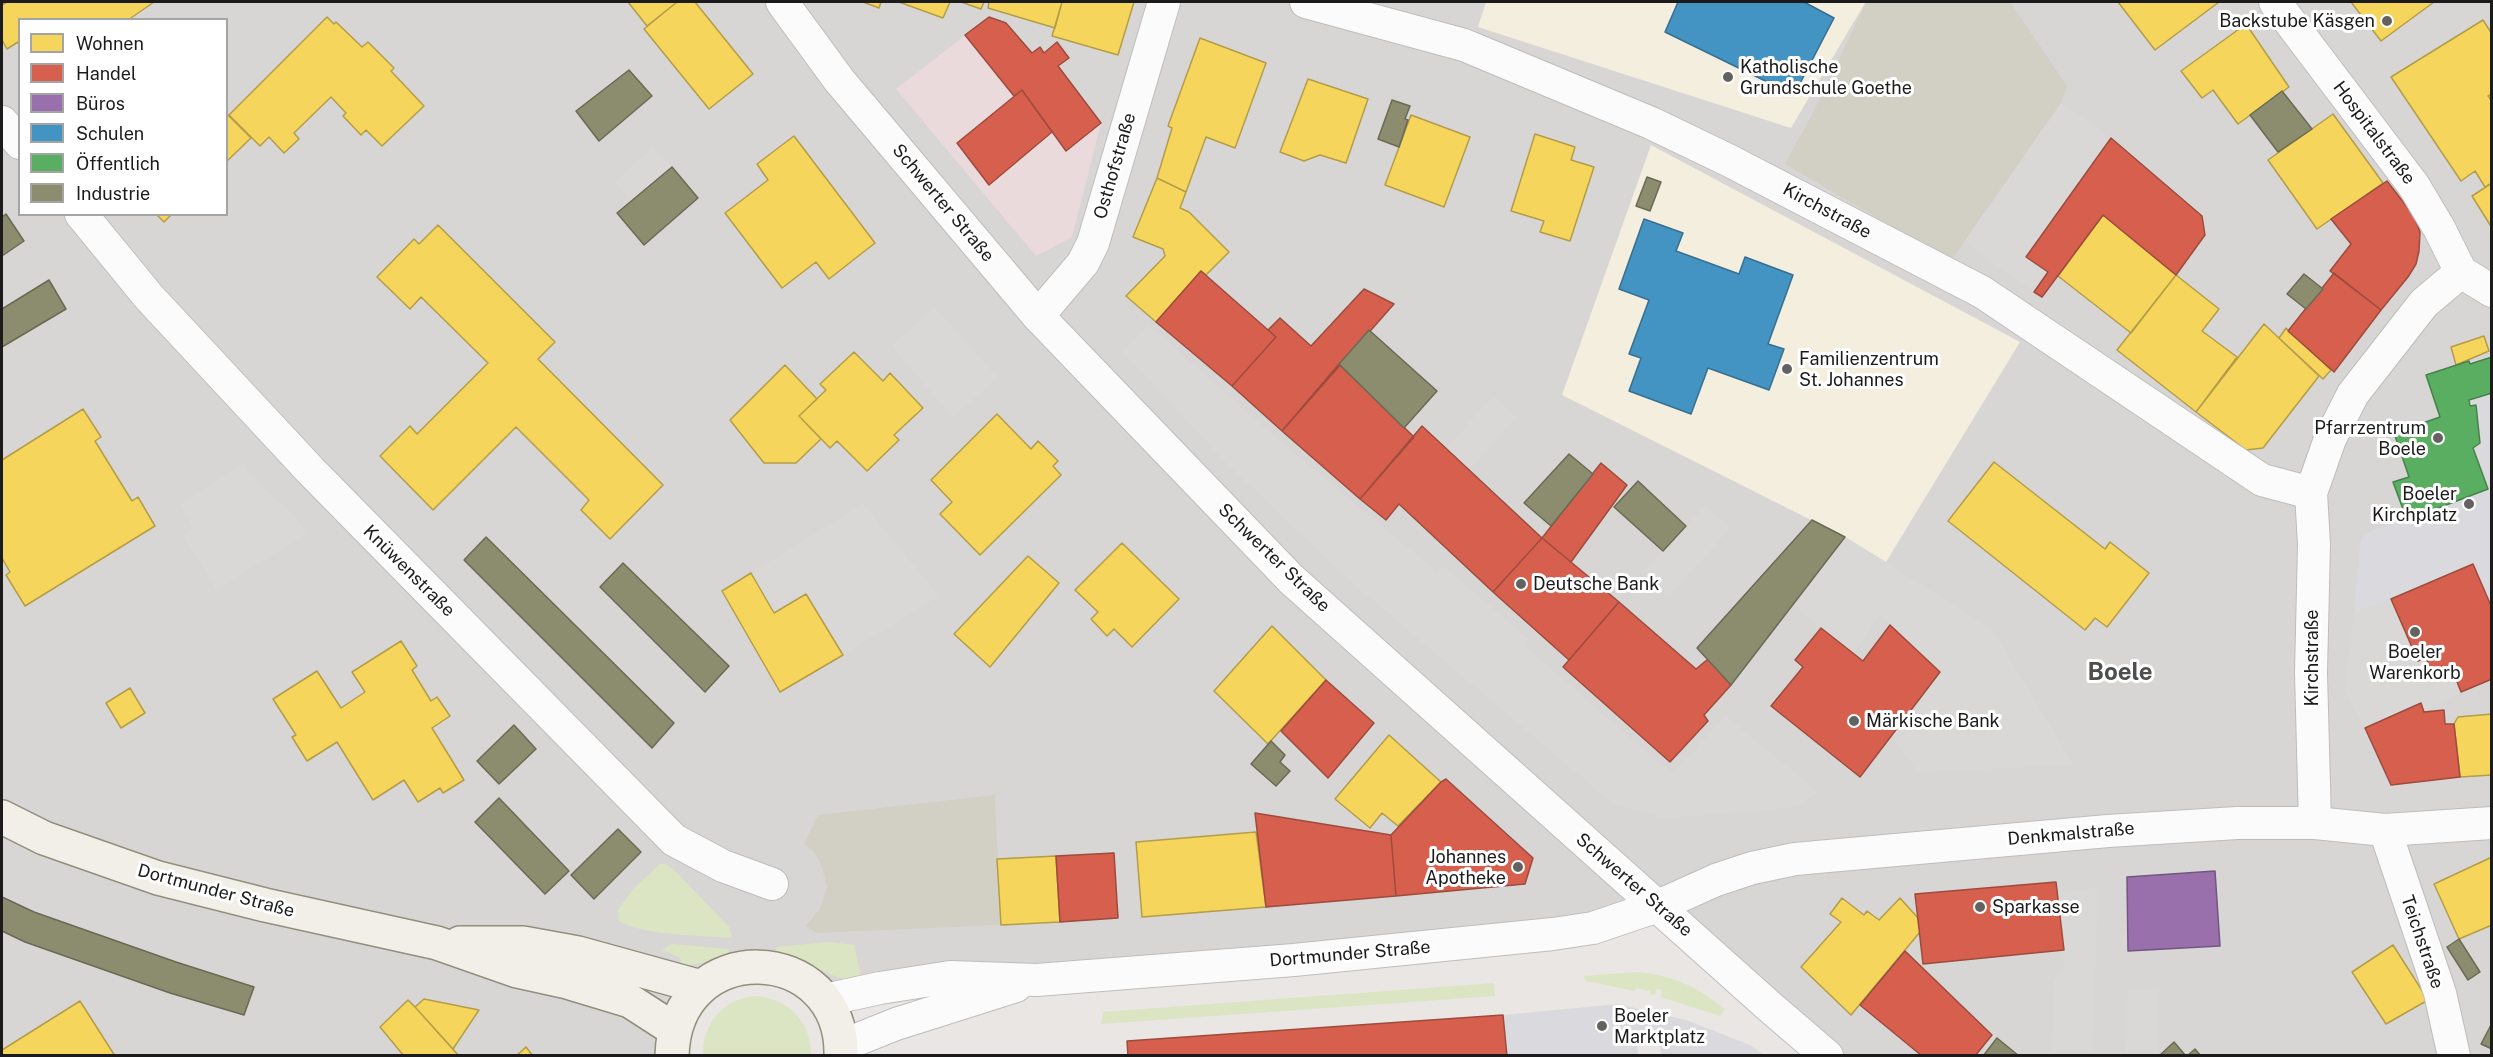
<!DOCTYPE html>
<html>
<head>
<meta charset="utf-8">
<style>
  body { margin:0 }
  #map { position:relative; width:2493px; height:1057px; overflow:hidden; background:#e9e6e3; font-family:"Public Sans",sans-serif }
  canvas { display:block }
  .frame { position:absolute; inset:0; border:3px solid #1b1b1b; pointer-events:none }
  .legend { position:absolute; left:18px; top:18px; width:210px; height:198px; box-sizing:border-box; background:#fff; border:2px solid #a4a4a4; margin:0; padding:8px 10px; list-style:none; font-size:18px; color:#1b1b1b }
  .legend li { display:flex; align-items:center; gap:12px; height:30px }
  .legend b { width:30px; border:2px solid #a4a4a4 }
</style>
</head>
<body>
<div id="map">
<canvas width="2493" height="1057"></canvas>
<div class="frame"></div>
<ul class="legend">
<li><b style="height:16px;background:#f6d55c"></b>Wohnen</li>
<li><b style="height:16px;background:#d6604d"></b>Handel</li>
<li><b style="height:16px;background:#9970ab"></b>Büros</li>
<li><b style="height:16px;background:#4393c3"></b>Schulen</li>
<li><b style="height:16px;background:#5aae61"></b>Öffentlich</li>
<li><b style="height:16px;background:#8c8c6e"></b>Industrie</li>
</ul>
</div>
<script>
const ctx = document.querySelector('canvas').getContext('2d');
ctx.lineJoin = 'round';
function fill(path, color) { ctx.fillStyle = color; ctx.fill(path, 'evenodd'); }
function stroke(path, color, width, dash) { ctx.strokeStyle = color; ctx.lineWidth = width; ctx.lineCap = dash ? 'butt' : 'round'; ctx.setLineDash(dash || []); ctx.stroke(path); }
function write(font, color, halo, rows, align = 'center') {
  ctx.font = font + ' "Public Sans",sans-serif'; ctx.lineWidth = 6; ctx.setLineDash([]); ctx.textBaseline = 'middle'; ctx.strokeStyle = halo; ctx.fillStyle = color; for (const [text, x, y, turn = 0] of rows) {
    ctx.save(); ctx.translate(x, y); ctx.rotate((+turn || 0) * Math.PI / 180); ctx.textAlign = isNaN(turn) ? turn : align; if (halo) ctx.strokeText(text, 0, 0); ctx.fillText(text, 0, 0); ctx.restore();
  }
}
fill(new Path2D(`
  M2,2H2491V1055H1827L1658,906L1593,928L880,988L725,972L672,1055L2,1056ZM20,20H226V214H20Z`), '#d8d6d5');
fill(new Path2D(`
  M989,17L1006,23L1032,53L1040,47L1044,52L1057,42L1069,58L1058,67L1101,123L1072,237L1036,256L896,89Z`), '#ebdadb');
fill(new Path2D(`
  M1486,2H1864L1865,3L1791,128L1478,27Z
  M1651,145L2020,342L1886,562L1845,537L1562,395Z`), '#f4eede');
fill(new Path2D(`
  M1877,2H2010L2067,86L2061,103L1951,261L1785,164L1813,113L1866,3Z
  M995,795L1001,925L817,933L806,926L820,909L827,887L821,864L814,852L804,844L818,815Z`), '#d2cfc5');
fill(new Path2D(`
  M660,864H665L673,869L729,927L732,938C702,935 645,936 619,921L618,910L634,888Z
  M829,942L854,945L862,981C830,981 807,959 777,951L776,947Z
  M672,944L729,949L728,953L702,963L683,966L679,957L662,950Z
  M1637,972C1672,975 1698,987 1725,1009L1720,1016L1661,997L1662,990L1656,989L1655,995L1650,994V991L1636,988L1635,991L1585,981L1584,976Z
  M1494,983L1495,996L1101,1024L1103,1012Z
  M756,996C789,999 811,1021 811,1055H703C703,1023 722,999 756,996Z`), '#dce5c3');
fill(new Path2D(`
  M2061,103L2111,138L2027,257L2048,272L2034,292L1964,242Z
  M653,147L672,167L631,201L614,182Z
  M935,307L998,378L953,417L891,346Z
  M1148,324L1275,437L1437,572L1443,566L1529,639L1525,646L1672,774L1726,716L1819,793L1809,797L1801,806L1759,811L1663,818L1612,803L1350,581L1225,462L1123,352Z
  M1493,396L1517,417L1469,470L1446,448Z
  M244,463L260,485L292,513L307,534L216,589L183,535L193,527L180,504Z
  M863,504L939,596L843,655L805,595L774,613L751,573Z
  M1705,506L1731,528L1670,595L1644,571Z
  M1845,537L1992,629L2074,765L1918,772L1891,736L1940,672L1880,615L1854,654L1792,604Z
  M2391,599L2418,660L2426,657L2433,675L2452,669L2461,692L2424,712L2420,703L2365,728L2344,691L2354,612Z
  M2098,888L2092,1055L2052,1056L2054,980L2064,968L2057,892Z
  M2159,989L2158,1055H2125L2128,990Z`), '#d9d8d7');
fill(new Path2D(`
  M2491,393V608L2472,564L2391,599L2354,612L2360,545L2363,534L2488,489L2473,448L2480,443L2476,405L2470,406L2469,400Z
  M1618,1004L1686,1020L1750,1045L1764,1055H1661L1659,1031L1636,1033L1638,1055H1507L1503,1015Z`), '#dadade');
const homes = new Path2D(`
  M7,2H154L128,20H20V44L18,42L7,49L2,40V5Z
  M628,2H677L647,26Z
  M677,2H695L753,74L709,109L644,29Z
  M863,2H881L879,8Z
  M899,2H950L943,18Z
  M961,2H984L981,9Z
  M989,2H1062L1055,28L988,8Z
  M1062,2H1134L1118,55L1052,36Z
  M2118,2H2219L2155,50Z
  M2351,2H2434L2381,41Z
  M327,17L334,24L336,22L362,47L368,42L394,68L391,71L424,106L382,146L366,130L361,135L343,116L346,113L331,97L294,133L299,139L284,153L269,137L260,146L229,115Z
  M2483,20L2492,34V94L2488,96L2492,101V183L2485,187L2475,171L2461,181L2391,77Z
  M2246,24L2289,87L2238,124L2213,90L2202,98L2181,71Z
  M1200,38L1266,63L1235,148L1206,137L1186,192L1157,178L1172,128L1168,126Z
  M1308,79L1368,99L1346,163L1320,155L1304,161L1280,152Z
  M226,113L251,138L226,162Z
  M2333,114L2383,183L2317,229L2268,160Z
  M1411,115L1470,137L1444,207L1385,185Z
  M1535,134L1575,147L1571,160L1594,167L1570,241L1540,232L1544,221L1511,211Z
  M794,136L875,243L829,279L816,262L782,288L725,213L768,180L757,164Z
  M1157,178L1186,192L1180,208L1189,212L1229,252L1206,275L1201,271L1156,322L1126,296L1165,256L1163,249L1133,237Z
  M2492,183V228L2472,196Z
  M156,214H172L164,222Z
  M2103,215L2176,275L2131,333L2058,276Z
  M438,225L555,342L538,359L663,485L610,539L581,510L589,500L516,427L433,510L380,456L410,426L417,434L488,363L421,297L410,309L377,277L414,239L419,244Z
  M2176,275L2219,309L2202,331L2237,357L2196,412L2117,350Z
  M2264,324L2319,376L2263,448L2246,450L2196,412Z
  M2286,328L2331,370L2323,379L2279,338Z
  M2484,336L2489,351L2456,365L2451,347Z
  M854,352L883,381L890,373L923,408L894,435L899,440L867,471L837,441L830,448L799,416L826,390L820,384Z
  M785,365L817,399L799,416L821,439L796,463H764L730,420Z
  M83,409L101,437L95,441L132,501L138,497L155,526L25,606L6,575L10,572L2,558V460Z
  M997,414L1031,449L1038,441L1058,461L1053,466L1061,475L980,555L940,514L952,502L931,480Z
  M1994,462L2105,549L2110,542L2149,573L2107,627L2095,618L2085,630L1948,521Z
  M1122,543L1179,599L1132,647L1114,629L1107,636L1091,619L1098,612L1075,590Z
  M1028,556L1059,583L990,667L954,634Z
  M751,573L774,613L806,594L843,655L780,692L722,591Z
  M1272,626L1326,680L1268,744L1214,691Z
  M401,641L417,666L412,670L431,701L437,697L450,716L432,728L464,780L443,793L440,788L418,802L404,780L373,800L337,742L307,761L292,737L296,735L273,699L317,671L341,708L365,692L352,672Z
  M130,688L145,713L121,728L106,703Z
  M2492,714V775L2460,777L2454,724L2458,717Z
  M1389,735L1441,782L1398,826L1382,813L1370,828L1335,799Z
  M1256,832L1266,907L1142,917L1136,842Z
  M1056,856L1060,922L1001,925L997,859Z
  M2492,857V925L2459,939L2434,884Z
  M1842,898L1864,915L1867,911L1879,920L1900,898L1918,918L1920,932L1851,1015L1801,967L1841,922L1830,914Z
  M2393,945L2428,1000L2386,1024L2352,972Z
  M424,999L479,1010L453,1049L415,1007Z
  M408,1000L415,1007L459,1056H404L380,1027Z
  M80,1001L115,1056H2V1050Z
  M526,1047L533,1056H516Z`);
fill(homes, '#f6d55c');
stroke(homes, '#b49d48', 1.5);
const shops = new Path2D(`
  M989,17L1006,23L1032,53L1040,47L1044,53L1057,42L1069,58L1058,66L1101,123L1066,151L1022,90L1014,96L965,35Z
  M1022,90L1052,132L989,185L957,143Z
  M2111,138L2202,216L2205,235L2176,275L2103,215L2042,297L2034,292L2048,272L2026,257Z
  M2387,181L2414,216L2420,232L2419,251L2416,264L2408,277L2381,310L2330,271L2351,244L2331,219Z
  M1201,271L1276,337L1232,386L1156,322Z
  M2334,273L2381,310L2334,372L2288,331Z
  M1364,289L1394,304L1282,431L1232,386L1276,337L1268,330L1280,318L1311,346Z
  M1339,364L1414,437L1360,499L1282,431Z
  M1422,426L1542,538L1493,592L1399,504L1386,520L1360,499Z
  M1601,463L1627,485L1571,562L1542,538Z
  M1542,538L1619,602L1569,660L1493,592Z
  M2473,564L2492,608V679L2461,692L2452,669L2432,676L2426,657L2418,661L2391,599Z
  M1619,602L1696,669L1708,659L1731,685L1704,715L1708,721L1670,762L1563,667Z
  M1890,625L1940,672L1860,777L1771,706L1803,667L1795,660L1821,628L1863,661Z
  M1326,680L1374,723L1328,778L1281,731Z
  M2421,703L2424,712L2444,710L2445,724H2454L2460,777L2391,785L2365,728Z
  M1446,779L1533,858L1525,884L1396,896L1391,835L1441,782Z
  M1255,813L1391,835L1396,896L1266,907Z
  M1114,853L1118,918L1060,922L1056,856Z
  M2056,882L2064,950L1923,964L1915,894Z
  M1905,951L1992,1035L1975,1056H1922L1860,1005Z
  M1503,1015L1507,1056H1128L1127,1041Z`);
fill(shops, '#d6604d');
stroke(shops, '#9e4b3e', 1.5);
const offices = new Path2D(`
  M2215,871L2220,946L2128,951L2127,877Z`);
fill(offices, '#9970ab');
stroke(offices, '#735680', 1.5);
const schools = new Path2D(`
  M1678,2H1804L1834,18L1794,95L1665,32Z
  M1644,219L1683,233L1676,251L1739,274L1745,257L1793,275L1768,344L1784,349L1769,390L1708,368L1691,414L1629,391L1641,358L1629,354L1649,300L1619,289Z`);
fill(schools, '#4393c3');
stroke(schools, '#376f91', 1.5);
const public = new Path2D(`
  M2492,357V393L2469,400L2470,406L2476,405L2480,443L2473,448L2488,489L2407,520L2393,482L2409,477L2394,433L2440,417L2426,375L2469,361L2470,364Z`);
fill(public, '#5aae61');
stroke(public, '#47824c', 1.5);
const industry = new Path2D(`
  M629,70L652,96L599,141L576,111Z
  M2282,91L2312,129L2278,152L2250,115Z
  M1392,100L1410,106L1405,119L1408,120L1399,147L1378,139Z
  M672,167L698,198L644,245L617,213Z
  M1647,177L1661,182L1650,211L1636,206Z
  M6,214L24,241L2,256V217Z
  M2304,274L2323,289L2306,309L2287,294Z
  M49,280L66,309L2,347V309Z
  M1369,330L1437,391L1404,428L1339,364Z
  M1569,454L1593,474L1551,526L1524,503Z
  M1638,481L1686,526L1663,551L1614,507Z
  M1812,520L1845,537L1731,685L1697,648Z
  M486,537L674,723L652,748L464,560Z
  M623,563L729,666L705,692L600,587Z
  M514,725L536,749L499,784L477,761Z
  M1271,741L1285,755L1280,762L1290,771L1276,786L1251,764Z
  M499,798L569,871L545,894L475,822Z
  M618,829L641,852L594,899L571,875Z
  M2,897L34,912L176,962L254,987L244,1015L170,993L25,942L2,931Z
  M2459,939L2480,972L2468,980L2447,947Z
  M2492,1023V1049L2481,1044Z
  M1997,1038L2019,1056H1983Z
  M2174,1042L2186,1056H2159Z
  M2195,1049L2201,1056H2187Z`);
fill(industry, '#8c8c6e');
stroke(industry, '#6a6a55', 1.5);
const minor = new Path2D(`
  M782,2L839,80L1038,316L1291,579L1770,1007L1827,1056
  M1306,2L1464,45L1651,123L1728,160L1982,292L2262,480L2311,493
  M2275,2L2414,186L2439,228L2461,272
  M2,122L20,143
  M81,214L149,297L311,471L674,840L723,866L772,884
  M1038,316L1083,263L1093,243L1164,2
  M2315,823L2311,673L2314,544L2311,493L2330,439L2353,394L2424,303L2461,272L2492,291
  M2385,830L2440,993L2454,1056
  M825,1000L880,988L950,977L1037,980L1294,960L1553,934L1593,928L1658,906L1716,880L1752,868L1795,859L2108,831L2237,823H2315L2385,830L2492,823
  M841,1046L896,1024L1016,986`);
const secondary = new Path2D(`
  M2,817L44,838L158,878L265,905L437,943L517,971L567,982L630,1001L675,1030
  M460,943H523L578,953L701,987
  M672,1056C675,934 844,941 841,1056`);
stroke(minor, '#bfbdbc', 34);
stroke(secondary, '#928f7d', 36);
stroke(minor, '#fcfbfb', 32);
stroke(secondary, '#f2efe8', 33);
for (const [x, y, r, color] of [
  [2387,21,6,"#636261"],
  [1728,77,6,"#636261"],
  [1787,369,6,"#636261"],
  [2438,438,6,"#636261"],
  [2469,504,6,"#636261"],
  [1521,584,6,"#636261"],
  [2415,632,6,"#636261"],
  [1854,721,6,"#636261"],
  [1518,867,6,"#636261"],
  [1980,907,6,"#636261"],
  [1602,1026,6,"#636261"]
]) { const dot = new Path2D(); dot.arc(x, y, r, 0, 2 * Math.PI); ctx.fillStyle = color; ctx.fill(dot); stroke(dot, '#fff', 2); }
write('18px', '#1b1b1b', '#fff', [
  ["Backstube Käsgen",2375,21,"right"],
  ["Katholische",1740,67],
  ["Grundschule Goethe",1740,88],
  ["Familienzentrum",1799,359],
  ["St. Johannes",1799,380],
  ["Pfarrzentrum",2426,428,"right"],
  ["Boele",2426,449,"right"],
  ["Boeler",2457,494,"right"],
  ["Kirchplatz",2457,515,"right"],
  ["Deutsche Bank",1533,584],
  ["Boeler",2415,652,"center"],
  ["Warenkorb",2415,673,"center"],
  ["Märkische Bank",1866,721],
  ["Johannes",1506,857,"right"],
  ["Apotheke",1506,878,"right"],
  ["Sparkasse",1992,907],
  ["Boeler",1614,1016],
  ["Marktplatz",1614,1037]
], 'left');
write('18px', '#1b1b1b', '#fff', [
  ["Hospitalstraße",2374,133,53],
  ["Osthofstraße",1115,166,-74],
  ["Schwerter Straße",943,203,50],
  ["Kirchstraße",1827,211,28],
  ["Schwerter Straße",1274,558,44],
  ["Knüwenstraße",409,571,45],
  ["Kirchstraße",2312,658,-90],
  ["Denkmalstraße",2071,834,-5],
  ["Schwerter Straße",1634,885,41],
  ["Dortmunder Straße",216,891,15],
  ["Teichstraße",2422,942,71],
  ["Dortmunder Straße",1350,954,-5]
]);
write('bold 24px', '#4e4e4e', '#fff', [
  ["Boele",2120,673]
]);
</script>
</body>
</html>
